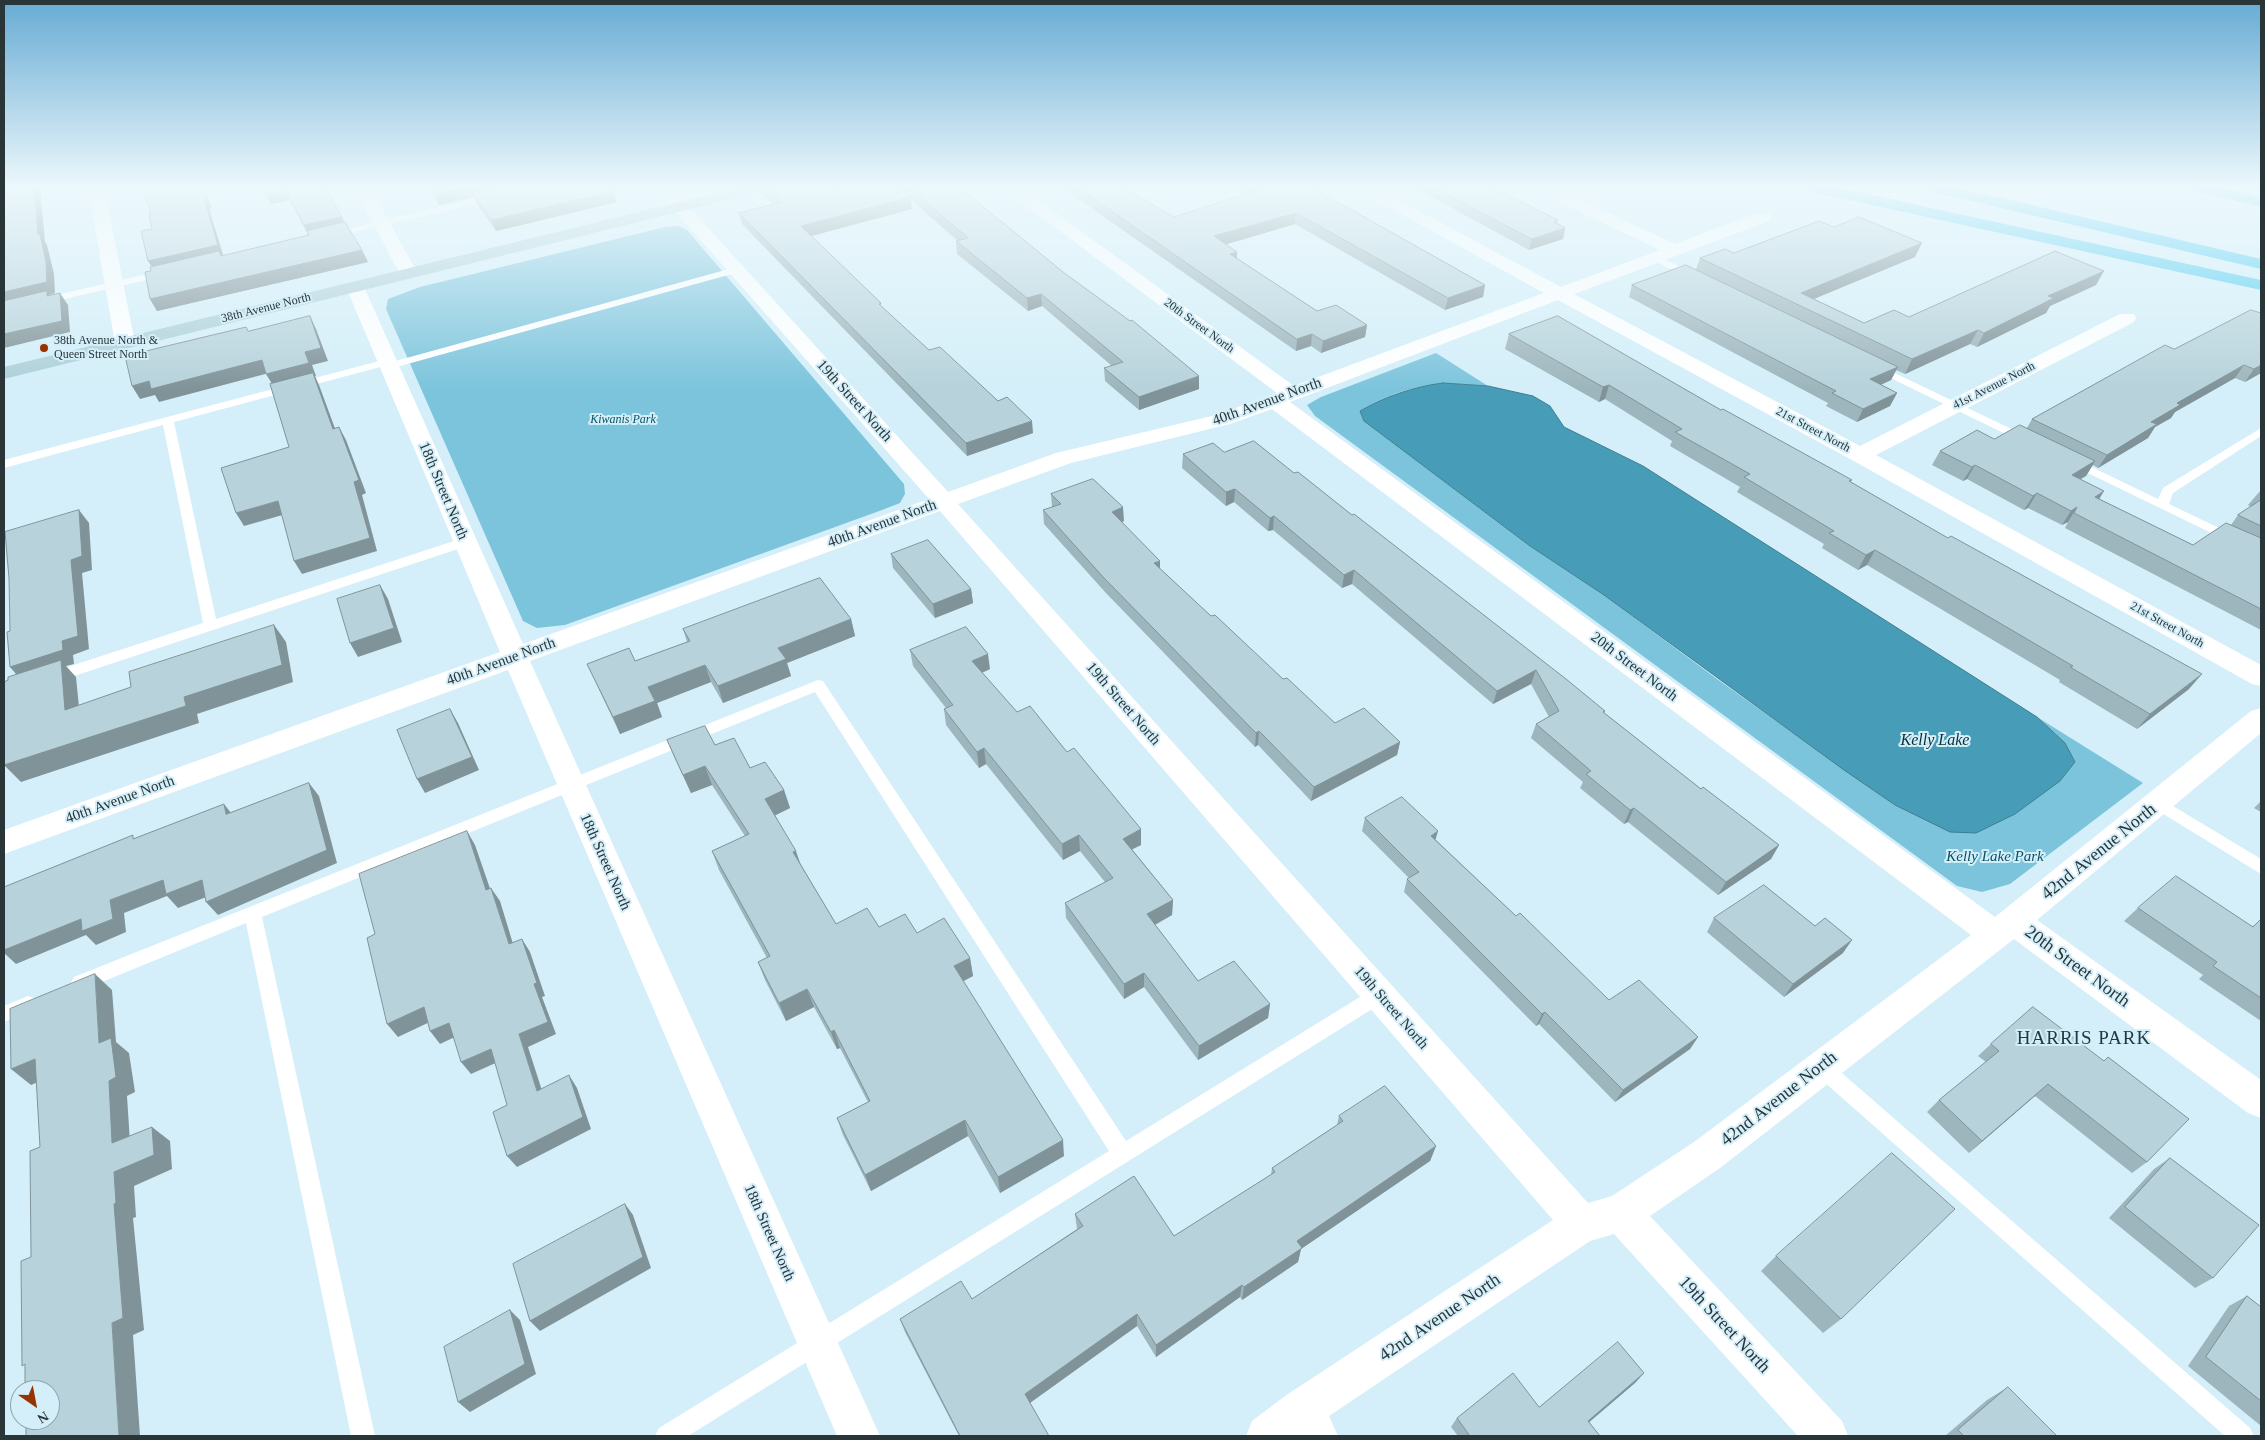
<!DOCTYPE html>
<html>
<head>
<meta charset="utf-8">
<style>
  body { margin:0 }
  #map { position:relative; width:2265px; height:1440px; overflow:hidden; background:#d4eff9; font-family:"Times New Roman",serif }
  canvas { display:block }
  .frame { position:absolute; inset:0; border:5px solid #2a3538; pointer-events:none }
  .north { position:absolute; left:10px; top:1380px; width:50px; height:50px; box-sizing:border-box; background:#d4eff9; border:1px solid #90a5ac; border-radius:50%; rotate:147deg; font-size:14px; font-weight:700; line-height:20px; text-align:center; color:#2a3538 }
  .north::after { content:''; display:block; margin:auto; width:18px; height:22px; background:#973300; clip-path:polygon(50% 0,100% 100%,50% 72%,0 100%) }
</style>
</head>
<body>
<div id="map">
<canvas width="2265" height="1440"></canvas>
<div class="frame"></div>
<div class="north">N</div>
</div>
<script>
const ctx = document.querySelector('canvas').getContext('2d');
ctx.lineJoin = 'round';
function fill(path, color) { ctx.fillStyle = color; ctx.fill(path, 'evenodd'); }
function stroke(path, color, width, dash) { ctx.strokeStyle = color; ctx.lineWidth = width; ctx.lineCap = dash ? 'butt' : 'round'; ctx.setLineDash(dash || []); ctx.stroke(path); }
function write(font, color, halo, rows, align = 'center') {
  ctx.font = font + ' "Times New Roman",serif'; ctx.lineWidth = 4; ctx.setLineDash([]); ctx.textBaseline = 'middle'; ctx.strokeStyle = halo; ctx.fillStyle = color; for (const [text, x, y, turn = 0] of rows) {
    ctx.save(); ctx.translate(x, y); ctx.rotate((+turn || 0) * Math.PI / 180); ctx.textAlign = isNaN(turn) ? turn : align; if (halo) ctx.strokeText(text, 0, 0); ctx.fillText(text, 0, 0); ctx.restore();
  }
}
fill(new Path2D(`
  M679,226L687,230L904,484L905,494L900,503L882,510L565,625L537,628L523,621L386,309L388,299L420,287L665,227Z
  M1436,353L1488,386C1432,382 1410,383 1360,411L1364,421L1530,546L1604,595L1717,679L1895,805L2060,781L2075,762L2065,743L2037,717L2143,783L2010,884L1982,892L1957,886L1315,416L1307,405L1321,397Z`), '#7cc4dc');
const water = new Path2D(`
  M1443,383L1488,386L1533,396L1550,406L1564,427L1643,466L2037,717L2065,743L2075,762L2060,781L2015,814L1976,833L1950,832L1895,805L1844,770L1604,595L1530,546L1364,421L1360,411C1387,396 1412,387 1443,383Z`);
fill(water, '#479db7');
stroke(water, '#3e7e91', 1);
fill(new Path2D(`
  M494,194L498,197L497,199L331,237L326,234Z
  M1652,256H1658L1699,277L1691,279L1652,260Z
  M736,267L741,270L739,272L393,368L389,369L384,366L174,422L216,619L460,539H470L471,542L470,545L56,682H46L44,678L46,674L203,623L163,425L4,468V460L383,360L387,359L392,362Z
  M165,270L170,273L168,275L4,313V307Z
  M1876,364L2030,438L2032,440L2030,442H2022L1872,369V365Z
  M2261,428V436L2173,493L2169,504L2261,548V557L2065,462L2067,459H2075L2158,499L2163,488Z
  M818,680L823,681L1126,1141L1373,989L1379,987L1385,989L1388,995L1385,1001L688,1436H655L659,1428L1109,1151L815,692L262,917L375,1436H351L246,923L80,991L74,989L71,983L74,977Z
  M2158,797L2261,859V874L2152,807L2150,803L2152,799Z
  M28,996L34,998L37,1004L34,1010L4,1022V1006Z
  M1821,1058L1828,1061L2250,1428L2254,1436H2225L1814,1073L1811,1067L1814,1061Z`), '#fff');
fill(new Path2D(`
  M88,187H104L135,343L132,347H118L115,343Z
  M354,187H370L418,274L415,278H403L400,274Z
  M654,187H671L948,492L1056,453L1216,415L1277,393L1001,187H1020L1294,386L1544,293L1353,187H1374L1561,287L1660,250L1535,190L1533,187H1554L1675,244L1757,213H1769L1771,217L1769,221L1574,294L1860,446L2120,314H2134L2136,318L2134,322L1876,455L2261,665V686L2252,684L1852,460L1558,300L1290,402L1995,917L2251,711L2261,708V733L2037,920L2261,1080V1118L2248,1113L2014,939L1720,1168L1650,1216L1842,1421L1848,1436H1798L1614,1234L1590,1241L1329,1416L1338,1436H1246L1252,1421L1285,1396L1553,1220L940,511L530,661L880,1436H837L508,670L4,854V830L500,652L346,287L349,283H361L364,287L523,644L929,499ZM1272,409L1971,935L1694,1142L1612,1196L1588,1203L958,504L1071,463L1230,424Z`), '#fff');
fill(new Path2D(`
  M741,187H770L768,190L4,379V367Z`), '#aed0d9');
fill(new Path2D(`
  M1804,187H1835L2261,280V290L1812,192Z
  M1925,187H1955L2261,259V269L1933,192Z
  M2189,187H2219L2261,197V207L2191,190Z`), '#4eccf0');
fill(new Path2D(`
  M143,187H203L212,208L209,209L223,255H221L222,256L308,235L290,200L271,204L262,187H325L344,222L362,250L368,262L157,311L150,299L152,266L148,261L152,229L151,215Z
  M425,187H611L617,202L496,231L477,204L474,197L439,205L429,188L426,189Z
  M760,187H834L836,189L899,188V187H959L1199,389L1139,410L1105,381L1104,368L1112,366L1042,306L1028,311L957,254L956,241H958L911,200L912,209L811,236L881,303V306L929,350L1033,433L967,456L742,224L739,213L773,204L761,194Z
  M1061,187H1123L1174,217L1245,194L1233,187H1311L1485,285L1483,297L1445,310L1295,224L1226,244L1237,252V258L1317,311L1367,325L1365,337L1321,353L1311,346L1296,351Z
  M1413,187H1492L1558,220L1557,224L1565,228L1563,239L1529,250Z
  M1834,227L1915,257L1814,299L1864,323L1909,317L2096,285L2050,306L2046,313L1977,347L1970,344L1905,374L1896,370L1891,380L1881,385L1897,393L1890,406L1857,422L1826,406L1828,403L1629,297L1632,285L1696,269L1700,258L1734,253Z
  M2251,310L2261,373L2245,382L2235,378L2175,412L2171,418L2155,427L2148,438L2098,468L2093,465L2086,476L2080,479L2099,499L2193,545L2231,525L2238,515L2251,507L2248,505L2261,490V630L2065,528L2068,522L2062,525L2028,508L2024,510L1967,479L1963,481L1932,465L1940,451L1994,439L2027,428L2032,419L2174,349Z
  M1509,334L1721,410L1851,482L2189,689L2137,729L2059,682L2060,680L1867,565L1858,570L1822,548L1824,544L1737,492L1740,487L1670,446L1672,441L1605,399L1599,402L1505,349Z
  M1224,452L1294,473L1352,515L1605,711L1604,713L1701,789L1779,845L1771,859L1718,895L1628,822L1624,824L1580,788L1583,782L1531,738L1536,724L1549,717L1531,684L1493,704L1352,584L1342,588L1273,530L1268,531L1234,502L1226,506L1182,468L1183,454Z
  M1051,494L1124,521L1122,522L1160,569L1211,616L1283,679L1335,723L1400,742L1397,755L1311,801L1258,745L1255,747L1105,592L1044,524L1043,510L1052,507Z
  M891,554L971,589L973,603L935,618L893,568Z
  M851,619L855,636L787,663L791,676L723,703L711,682L657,703L662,717L620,734L587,664L635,661L687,642L683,629Z
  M910,650L990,669L982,673L1017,712L1141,845L1132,849L1173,900L1172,915L1155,925L1198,981L1270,1004L1268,1018L1198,1060L1144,987L1124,999L1066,918L1065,903L1105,882L1080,851L1063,860L986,764L979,768L946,725L944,709L946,708L913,666Z
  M667,740L715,745L784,790L790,808L775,815L800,863L836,924L879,927L917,933L970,958L973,976L963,981L1064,1156L1000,1193L968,1136L871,1191L843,1135L837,1118L868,1102L840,1048L837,1049L814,1007L786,1021L765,980L758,962L767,958L719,870L712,851L745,836L712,785L691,793L675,759Z
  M2261,801V812L2254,808Z
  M1365,818L1436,840L1516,916L1609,1000L1698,1037L1690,1049L1615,1102L1539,1024L1536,1026L1404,892L1407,879L1409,878L1362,831Z
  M2138,908L2253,926L2261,919V1021L2199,979L2203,975L2124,921Z
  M1714,918L1843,953L1784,997L1707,932Z
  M2033,1007L2147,1162L2132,1173L2035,1096L1969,1153L1927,1112L1939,1100L1986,1062L1978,1056L1991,1044Z
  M1339,1116L1436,1146L1430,1161L1301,1249L1298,1262L1242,1300L1240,1297L1156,1357L1137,1326L1030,1403L1049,1436H959L905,1332L900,1319L972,1299L1077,1229L1075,1214L1174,1236L1271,1175L1272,1168L1337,1125Z
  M2170,1158L2213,1278L2195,1288L2109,1218L2154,1169Z
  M1776,1256L1841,1319L1823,1333L1761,1271Z
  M2247,1296L2261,1307V1426L2188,1366L2229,1306Z
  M1644,1373L1635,1383L1589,1422L1600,1436H1458L1451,1427L1457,1418L1539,1407Z
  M2008,1387L2057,1436H1945L1987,1400Z`), '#9db5bc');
fill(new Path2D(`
  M34,187H40L45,242L47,245L54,274L55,293L49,295L55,303L4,305V292L38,234Z
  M202,187H203L212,208L209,209L223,255H221L226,263L154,270L148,261L204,199Z
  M465,187H516L472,193L474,197L439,205L435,194Z
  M285,191L290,200L271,204L267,195Z
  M614,191L617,202L496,231L492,220Z
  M910,197L912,209L804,238L801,226Z
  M1296,213L1295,224L1214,248V236Z
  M342,217L346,226L308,235L304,225Z
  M1565,228L1563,239L1529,250L1532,239Z
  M1922,243L1915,257L1799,305L1801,293Z
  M362,250L368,262L157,311L150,299Z
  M1237,252L1236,263L1230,254Z
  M2104,271L2096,285L2050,306L2046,313L1977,347L1984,333L2048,296Z
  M1485,285L1483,297L1445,310L1448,298Z
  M60,293L68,305L70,332L4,348V334Z
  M1041,294L1042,306L1028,311L1027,298Z
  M310,316L316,329L328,361L312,365L316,376H315L319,385L340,442L274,387L266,374Z
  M1367,325L1365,337L1321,353L1323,341Z
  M1978,330L1970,344L1905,374L1912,359Z
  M1312,334L1311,346L1296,351L1297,339Z
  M262,360L269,373L159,402L155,395L140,399L132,386L149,381Z
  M2244,365L2235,378L2175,412L2171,418L2155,427L2148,438L2098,468L2107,455L2177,403Z
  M2261,365V373L2245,382L2254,369Z
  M1898,367L1891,380L1864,392L1870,379Z
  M1199,376V389L1139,410V397Z
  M1609,385L1605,399L1599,402L1603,387Z
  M1897,393L1890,406L1857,422L1863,409Z
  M1032,421L1033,433L967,456L966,443Z
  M339,427L346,440L366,493L362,495L377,551L302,574L294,561L354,482Z
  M2095,461L2086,476L2063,489L2072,475Z
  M1975,465L1967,479L1963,481L1972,467Z
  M1235,489L1234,502L1226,506V492Z
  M2104,491L2095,506V497Z
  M2037,493L2028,508L2024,510L2033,496Z
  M278,501L286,514L244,526L236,513Z
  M1123,507L1124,521L1112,525V512Z
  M2077,507L2068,522L2062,525L2071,511Z
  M79,510L89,523L92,570L82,573L89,649L73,655L74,664L66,666L76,677L81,727L22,681L10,667L62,641L71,560Z
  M1274,516L1273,530L1268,531L1270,518Z
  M1875,550L1867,565L1858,570L1866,555Z
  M1160,561V574L1154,563Z
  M1354,570L1352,584L1342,588L1344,575Z
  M380,585L388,599L402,642L358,657L350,643Z
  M971,589L973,603L935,618L933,604Z
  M851,619L855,636L787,663L791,676L723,703L718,686L778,648Z
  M274,625L286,642L293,682L197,714L199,723L21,782L4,765L184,697Z
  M988,654L990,669L974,676L972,661Z
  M705,665L711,682L657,703L662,717L620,734L613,717L648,687Z
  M1536,670L1531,684L1493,704L1497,691Z
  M2202,674L2189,689L2137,729L2150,714Z
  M450,709L458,723L479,770L425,793L417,779Z
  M1259,731L1258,745L1255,747L1256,733Z
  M1400,742L1397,755L1311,801L1314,787Z
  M984,748L986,764L979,768L977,752Z
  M705,766L712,785L691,793L683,775Z
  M309,783L319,796L337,863L218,915L206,902Z
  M784,790L790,808L772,817L765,799Z
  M224,804L235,818L226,814Z
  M1634,808L1628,822L1624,824L1630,810Z
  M1141,829V845L1123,854V839Z
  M467,831L475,845L495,903L486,890Z
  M1438,831L1434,845L1431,836Z
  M1079,835L1080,851L1063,860L1062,844Z
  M1779,845L1771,859L1718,895L1726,882Z
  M796,851L802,869L793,852Z
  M163,880H202L214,894L178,908L167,896L124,913L126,932L96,945L86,935L16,964L4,953V950L81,919L110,900Z
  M491,888L500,901L517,957L509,944Z
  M1173,900L1172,915L1147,929V914Z
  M522,939L530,952L545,996L542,997L556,1034L528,1047L546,1103L537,1091L519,1034Z
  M1852,940L1843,953L1784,997L1793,984Z
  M970,958L973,976L958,984L954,966Z
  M1144,973V987L1124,999V984Z
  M95,974L112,990L116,1042L129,1053L135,1092L127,1096L131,1158L112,1143L99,1043Z
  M807,989L814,1007L786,1021L779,1003Z
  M1270,1004L1268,1018L1198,1060L1199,1046Z
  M424,1007L434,1020L398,1037L387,1024Z
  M1545,1012L1539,1024L1536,1026L1542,1014Z
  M449,1023L459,1035L440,1044L430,1031Z
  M834,1030L840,1048L837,1049L831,1032Z
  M1698,1037L1690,1049L1615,1102L1623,1090Z
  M491,1049L500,1061L471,1074L461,1062Z
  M35,1059L54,1075L31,1085L11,1069Z
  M569,1075L577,1088L591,1129L517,1167L507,1156Z
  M2048,1084L2035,1096L1969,1153L1982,1141Z
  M965,1120L968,1136L871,1191L865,1175Z
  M152,1127L170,1141L172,1169L134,1186L136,1217L133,1218L144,1330L133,1335L140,1436H119L112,1323L114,1172Z
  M1063,1140L1064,1156L1000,1193L998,1177Z
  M1436,1146L1430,1161L1301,1249L1298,1262L1242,1300L1244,1287L1297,1241Z
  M625,1204L633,1215L651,1268L540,1331L530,1321Z
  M1242,1285L1240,1297L1156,1357V1345Z
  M510,1310L520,1320L536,1374L470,1412L458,1402Z
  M1137,1314V1326L1027,1405L1025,1394Z
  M1644,1373L1635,1383L1580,1430L1588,1421Z`), '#809399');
const building = new Path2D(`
  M4,187H34L38,234H40L46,262L47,282L4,292Z
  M143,187H202L207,199H204L218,245L148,261L141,231L152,229L149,215H151Z
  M262,187H325L342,217L304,225L285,191L267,195Z
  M431,187H465L435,194Z
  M498,187H611L614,191L492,220L472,193Z
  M764,187H834L836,189L842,187H898L910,197L801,226L881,303L879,304L929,350L940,347L998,401L1007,397L1032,421L966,443L739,213L782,202Z
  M908,187H959L1063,272L1130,321L1132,320L1199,376L1139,397L1104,368L1123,362L1041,294L1027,298L956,241L968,238Z
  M1077,187H1123L1174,217L1257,190L1252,187H1311L1485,285L1448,298L1296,213L1214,236L1237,252L1230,254L1317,311L1336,305L1367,325L1323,341L1312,334L1297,339Z
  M1433,187H1492L1558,220L1554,222L1565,228L1532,239Z
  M1859,217L1922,243L1801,293L1864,323L1894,310L1909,317L2055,251L2104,271L2048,296L2054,298L1984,333L1978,330L1912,359L1700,258L1725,249L1734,253L1819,221L1834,227Z
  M345,222L362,250L150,299L145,272L151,271L150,267L219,251L221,256L309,235L307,231Z
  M1686,265L1898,367L1870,379L1897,393L1863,409L1832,393L1836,391L1632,285Z
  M47,291V296L60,293L62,321L4,334V301Z
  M2251,310L2261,313V365L2254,369L2244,365L2177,403L2180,405L2151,422L2157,424L2107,455L2032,419L2165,345L2174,349Z
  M310,316L321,348L305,352L309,363L266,374L262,360L151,389L149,381L132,386L125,356L246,327L248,331Z
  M1558,316L1721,410L1723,409L1852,480L1849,481L1948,538L1951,536L2202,674L2150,714L2070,667L2073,666L1875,550L1866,555L1829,533L1834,531L1744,477L1750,474L1675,432L1682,429L1609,385L1603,387L1509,334Z
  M313,373L333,429L339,427L359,480L354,482L370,538L294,561L278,501L236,513L221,468L289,447L270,384Z
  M2020,425L2095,461L2072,475L2104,491L2095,497L2193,545L2226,523L2261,538V609L2074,513L2077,507L2071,511L2037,493L2033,496L1975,465L1972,467L1940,451L1977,430L1994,439Z
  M1254,441L1294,473L1298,472L1352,515L1354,514L1566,679L1605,711L1603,712L1701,789L1703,787L1779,845L1726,882L1634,808L1630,810L1586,774L1591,771L1536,724L1559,711L1536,670L1497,691L1354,570L1344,575L1274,516L1270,518L1235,489L1226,492L1183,454L1213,443L1224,452Z
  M1093,479L1123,507L1112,512L1160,561L1154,563L1211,616L1215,615L1283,679L1287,678L1335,723L1364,708L1400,742L1314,787L1259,731L1256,733L1104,578L1043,510L1061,504L1051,494Z
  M2261,500V526L2238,515Z
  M79,510L82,556L71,560L78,636L62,641L63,650L10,667L7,632L10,631L9,578L5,532Z
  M928,540L971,589L933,604L891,554Z
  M820,578L851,619L778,648L786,659L718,686L705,665L648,687L655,701L613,717L587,664L629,648L635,661L690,641L683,629Z
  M380,585L394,628L350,643L337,599Z
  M274,625L282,665L184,697L186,706L4,765V682L8,680V677L61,660L65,710L131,687L129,672Z
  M966,627L988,654L972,661L1017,712L1030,706L1067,752L1074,748L1141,829L1123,839L1173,900L1147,914L1198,981L1234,961L1270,1004L1199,1046L1144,973L1124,984L1065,903L1113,878L1079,835L1062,844L984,748L977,752L944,709L953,705L910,650Z
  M450,709L472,757L417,779L397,730Z
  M705,726L715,745L734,738L750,768L765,762L784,790L765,799L796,851L793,852L836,924L867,908L879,927L905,914L917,933L944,918L970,958L954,966L1063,1140L998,1177L965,1120L865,1175L837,1118L870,1101L834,1030L831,1032L807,989L779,1003L758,962L770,956L712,851L749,834L705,766L683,775L667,740Z
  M309,783L327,850L206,902L202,880L166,894L163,880L110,900L113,919L82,931L81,919L4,950V887L133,835V839L224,804L226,814Z
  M1402,797L1438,831L1431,836L1516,916L1520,913L1609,1000L1639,980L1698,1037L1623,1090L1545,1012L1542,1014L1407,879L1419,872L1365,818Z
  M467,831L486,890L491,888L509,944L522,939L537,983L534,984L548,1022L519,1034L537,1091L569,1075L583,1117L507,1156L493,1112L507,1105L491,1049L461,1062L449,1023L430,1031L424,1007L387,1024L367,938L375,934L359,874Z
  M2176,876L2253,927L2261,919V998L2213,966L2217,962L2138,908Z
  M1764,885L1815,926L1825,918L1852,940L1793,984L1714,918Z
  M95,974L99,1043L111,1038L116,1077L109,1081L112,1143L152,1127L154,1155L114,1172L116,1203L114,1204L123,1318L112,1323L119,1436H26V1420H50V1390H25V1364L22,1366L21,1261L31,1257L30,1151L40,1147L35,1059L11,1069L10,1009Z
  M2033,1007L2104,1061L2108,1057L2189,1119L2147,1162L2048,1084L1982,1141L1939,1100L1999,1051L1991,1044Z
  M1385,1086L1436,1146L1297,1241L1302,1248L1244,1287L1242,1285L1156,1345L1137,1314L1025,1394L1049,1436H960L900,1319L961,1281L972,1299L1083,1226L1075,1214L1134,1176L1174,1236L1275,1172L1272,1168L1343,1121L1339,1116Z
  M1892,1153L1955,1209L1841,1319L1776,1256Z
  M2170,1158L2259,1225L2213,1278L2125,1207Z
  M625,1204L643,1257L530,1321L513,1264Z
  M2247,1296L2261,1307V1401L2206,1357Z
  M510,1310L525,1364L458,1402L444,1347Z
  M1618,1342L1644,1373L1588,1421L1600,1436H1470L1457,1418L1513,1373L1539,1407Z
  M2008,1387L2057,1436H1964L1958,1430Z`);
fill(building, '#b7d2db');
stroke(building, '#809399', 1);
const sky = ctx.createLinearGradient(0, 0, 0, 389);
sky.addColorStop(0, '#67abd4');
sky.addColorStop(0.48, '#ecf8fc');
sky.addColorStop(1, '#ecf8fc00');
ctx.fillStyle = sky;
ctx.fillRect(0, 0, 2265, 389);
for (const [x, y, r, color] of [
  [44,348,5,"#973300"]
]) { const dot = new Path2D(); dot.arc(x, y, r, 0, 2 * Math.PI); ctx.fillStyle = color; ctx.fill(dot); stroke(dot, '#d4eff9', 2); }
write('12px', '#2a3538', '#d4eff9', [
  ["38th Avenue North",266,308,-14],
  ["20th Street North",1199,326,36],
  ["41st Avenue North",1994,386,-27],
  ["21st Street North",1813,430,28],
  ["21st Street North",2167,625,29]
]);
write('12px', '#2a3538', '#d4eff9', [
  ["38th Avenue North &",54,341],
  ["Queen Street North",54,355]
], 'left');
write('italic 12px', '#065265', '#d4eff9', [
  ["Kiwanis Park",623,420]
]);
write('15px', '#2a3538', '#d4eff9', [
  ["19th Street North",854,401,48],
  ["40th Avenue North",1267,402,-20],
  ["18th Street North",443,491,67],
  ["40th Avenue North",882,524,-20],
  ["40th Avenue North",501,662,-20],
  ["20th Street North",1634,667,37],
  ["19th Street North",1123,704,49],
  ["40th Avenue North",120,800,-20],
  ["18th Street North",605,862,66],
  ["19th Street North",1391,1008,49],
  ["18th Street North",769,1233,66]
]);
write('italic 15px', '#065265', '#d4eff9', [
  ["Kelly Lake Park",1995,857]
]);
write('italic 16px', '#06303b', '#d4eff9', [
  ["Kelly Lake",1935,741]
]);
write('18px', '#2a3538', '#d4eff9', [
  ["42nd Avenue North",2099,852,-39],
  ["20th Street North",2077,967,36],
  ["42nd Avenue North",1779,1099,-38],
  ["42nd Avenue North",1440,1318,-34],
  ["19th Street North",1724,1325,47]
]);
ctx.letterSpacing = '1px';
write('19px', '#233941', '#d4eff9', [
  ["HARRIS PARK",2084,1039]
]);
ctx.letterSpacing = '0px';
</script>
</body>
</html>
